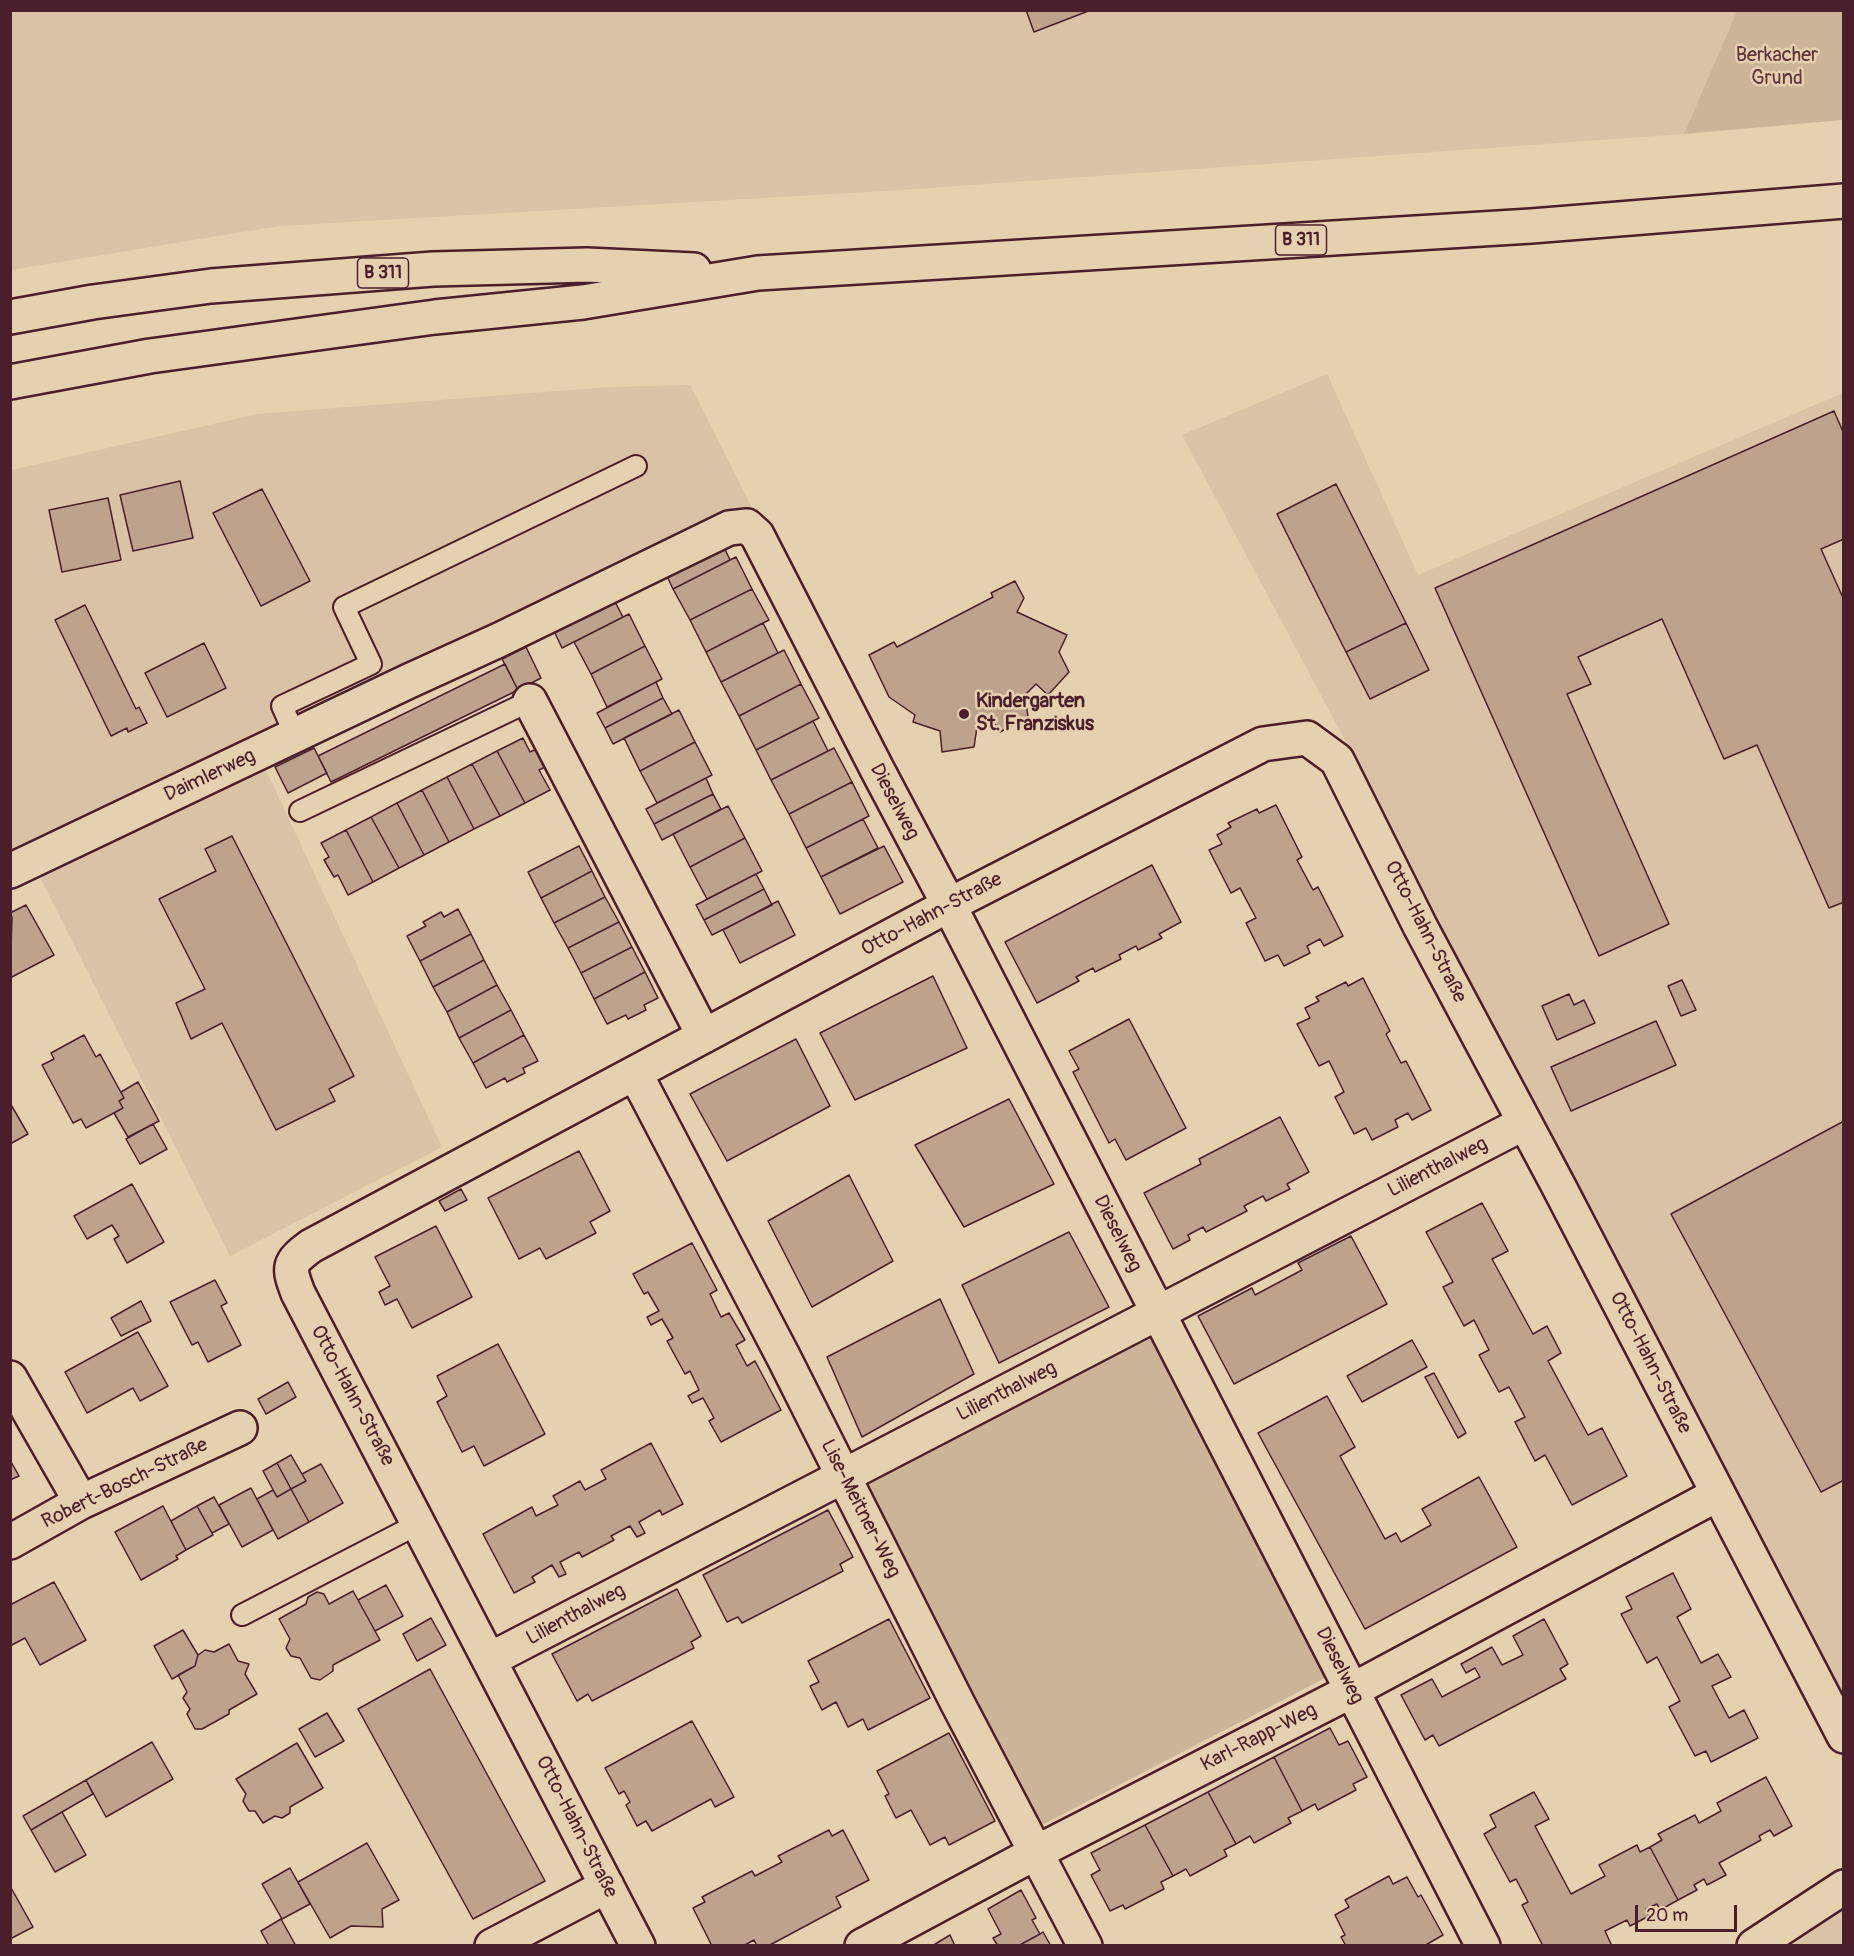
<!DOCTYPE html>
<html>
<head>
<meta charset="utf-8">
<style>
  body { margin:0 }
  #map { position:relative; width:1854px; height:1956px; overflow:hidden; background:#e5d0af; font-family:Pangolin,sans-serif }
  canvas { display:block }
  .frame { position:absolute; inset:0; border:12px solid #4a1f2b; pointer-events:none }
  .scale { position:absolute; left:1635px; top:1905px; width:102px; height:27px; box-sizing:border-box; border:3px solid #4a1f2b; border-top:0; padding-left:8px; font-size:18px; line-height:21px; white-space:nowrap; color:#4a1f2b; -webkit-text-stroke:4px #e5d0af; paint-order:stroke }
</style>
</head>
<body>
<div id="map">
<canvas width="1854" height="1956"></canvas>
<div class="frame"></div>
<div class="scale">20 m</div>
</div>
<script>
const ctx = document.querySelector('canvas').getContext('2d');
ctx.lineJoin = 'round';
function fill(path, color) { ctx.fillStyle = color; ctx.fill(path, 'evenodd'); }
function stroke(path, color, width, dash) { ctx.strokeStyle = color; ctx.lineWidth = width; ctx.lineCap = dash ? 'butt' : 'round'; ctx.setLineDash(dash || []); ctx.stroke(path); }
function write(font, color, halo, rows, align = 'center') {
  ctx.font = font + ' Pangolin,sans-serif'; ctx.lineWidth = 5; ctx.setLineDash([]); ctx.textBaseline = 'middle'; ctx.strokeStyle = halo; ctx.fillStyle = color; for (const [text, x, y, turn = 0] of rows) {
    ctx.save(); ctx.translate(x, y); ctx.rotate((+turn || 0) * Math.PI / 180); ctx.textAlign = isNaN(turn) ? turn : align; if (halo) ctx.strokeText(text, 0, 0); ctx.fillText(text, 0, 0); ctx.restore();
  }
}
fill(new Path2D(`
  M11,11H1737L1684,134L901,190L279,226L11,270Z
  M1327,374L1418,575L1843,393V1699L1345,740L1182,435Z
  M690,385L751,506L499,640L258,753L442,1147L230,1256L32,861L11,871V470L257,414L610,387Z
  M1843,1887V1945H1754Z`), '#d9c2a5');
fill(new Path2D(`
  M1737,11H1843V120L1684,134Z
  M1151,1336L1327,1677L1040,1826L864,1485Z`), '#ccb499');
const building = new Path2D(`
  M1026,10H1091L1034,32Z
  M1834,411L1844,434V539L1821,549L1844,600V902L1829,908L1757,745L1724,759L1662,619L1578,657L1591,684L1567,694L1669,924L1599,956L1435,588Z
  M180,481L193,538L133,551L120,495Z
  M1336,484L1406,623L1346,652L1277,514Z
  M262,489L310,581L261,606L213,513Z
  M108,498L121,560L62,572L49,510Z
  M723,545L730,560L673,589L666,574Z
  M736,557L752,589L690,620L673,589Z
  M1015,581L1024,598L1017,612L1067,635L1059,652L1069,672L1048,695L1036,684L1025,695L1028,717L1000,732L992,719L977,727L974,747L942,752L940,731L913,722L915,715L889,697L869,655L894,642L897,647L993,597L991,593Z
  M752,589L769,620L706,652L690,620Z
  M614,600L623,617L562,648L554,631Z
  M85,605L136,709L139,707L147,723L128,732L127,728L111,736L55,620Z
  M629,614L645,646L591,674L574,642Z
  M763,623L778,653L721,682L706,652Z
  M1406,623L1429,670L1370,699L1346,652Z
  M204,643L226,688L167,717L145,673Z
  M645,646L662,679L607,707L591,674Z
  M526,647L541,678L518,690L502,659Z
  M784,650L801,684L739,716L721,682Z
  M505,664L518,690L331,782L318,756Z
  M656,682L663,698L605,728L597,713Z
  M801,684L819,718L756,750L739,716Z
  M663,698L672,714L613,744L605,728Z
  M679,710L695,742L640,771L624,738Z
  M813,721L828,751L771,780L756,750Z
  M523,738L530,752L536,749L545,767L539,770L550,790L525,803L497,751Z
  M695,742L712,775L657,803L640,771Z
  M314,748L327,773L288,793L275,767Z
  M834,748L852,782L789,814L771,780Z
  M497,751L525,803L500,816L472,764Z
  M472,764L500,816L474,829L447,777Z
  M447,777L474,829L449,842L422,790Z
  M706,778L713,794L654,824L646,809Z
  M852,782L869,816L806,848L789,814Z
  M422,790L449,842L424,855L397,803Z
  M713,794L721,809L662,840L654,824Z
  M397,803L424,855L399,868L371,817Z
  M1276,805L1302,857L1297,860L1313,890L1318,887L1343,936L1324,946L1320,939L1307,946L1310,953L1284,966L1278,955L1265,961L1246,923L1256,918L1240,888L1231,893L1209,850L1222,844L1217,835L1231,827L1228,823L1257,809L1259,813Z
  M728,806L745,838L690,867L673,834Z
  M371,817L399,868L373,882L346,830Z
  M863,819L878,848L821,877L806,848Z
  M346,830L373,882L348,895L338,875L334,877L324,860L329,857L321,843Z
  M232,836L354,1076L329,1089L335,1101L276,1130L222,1023L191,1039L176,1003L205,989L159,899L216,871L205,849Z
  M745,838L762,871L707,899L690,867Z
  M579,846L592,871L541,898L528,872Z
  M884,846L903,882L840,914L821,877Z
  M1152,865L1181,922L1159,934L1162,938L1138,950L1136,946L1119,955L1121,959L1095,972L1093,968L1076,977L1079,981L1037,1003L1005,942Z
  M592,871L605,897L554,923L541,898Z
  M756,874L764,889L704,920L696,905Z
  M764,889L772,905L712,935L704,920Z
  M605,897L619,922L568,948L554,923Z
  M778,901L795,935L740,963L723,930Z
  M26,905L54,955L10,978L12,917L10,913Z
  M458,909L471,934L420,961L407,936L426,926L423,922L441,912L444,917Z
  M619,922L632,947L581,973L568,948Z
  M471,934L484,960L433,987L420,961Z
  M632,947L645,972L594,999L581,973Z
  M484,960L497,985L447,1012L433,987Z
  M645,972L658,998L644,1005L646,1010L628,1019L626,1015L607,1024L594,999Z
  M933,976L967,1048L855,1100L820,1033Z
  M1363,978L1390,1031L1386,1034L1401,1063L1406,1061L1431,1110L1412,1120L1408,1113L1395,1120L1398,1127L1372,1140L1366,1128L1354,1134L1335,1097L1344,1092L1329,1061L1319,1066L1297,1024L1310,1018L1305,1008L1319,1001L1316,997L1346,982L1348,986Z
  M1682,980L1696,1010L1681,1016L1668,986Z
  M497,985L511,1010L459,1038L447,1012Z
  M1569,994L1574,1005L1584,1000L1595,1023L1557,1040L1542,1006Z
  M511,1010L524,1035L473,1063L459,1038Z
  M1129,1019L1186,1128L1126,1160L1115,1139L1109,1143L1073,1072L1079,1069L1069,1051Z
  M1656,1021L1676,1065L1571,1111L1551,1067Z
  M84,1035L96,1057L100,1054L124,1098L119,1101L123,1108L86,1128L81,1119L73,1123L42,1065L54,1059L51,1053Z
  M524,1035L538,1061L523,1068L525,1073L507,1082L505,1078L486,1088L473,1063Z
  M796,1039L830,1106L727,1161L690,1094Z
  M138,1082L159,1121L128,1137L114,1113L123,1108L119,1101L124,1098L121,1092Z
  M1009,1099L1054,1184L964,1227L915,1145Z
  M10,1103L28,1134L10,1144Z
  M1280,1117L1309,1172L1287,1184L1290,1189L1266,1201L1263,1196L1244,1206L1247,1211L1206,1232L1203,1227L1188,1235L1190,1240L1173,1249L1144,1193L1201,1164L1199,1159Z
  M1844,1121V1480L1821,1492L1671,1214Z
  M153,1124L167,1149L140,1164L126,1139Z
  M579,1151L610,1211L590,1222L596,1233L546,1259L540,1248L519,1259L488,1198Z
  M849,1175L893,1261L812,1307L768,1221Z
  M132,1184L164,1242L127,1263L114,1239L119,1236L112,1225L87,1239L74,1216Z
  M461,1189L467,1200L445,1211L439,1201Z
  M1482,1203L1508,1251L1492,1259L1533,1334L1547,1326L1561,1353L1548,1361L1588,1435L1602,1428L1627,1476L1572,1505L1545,1455L1535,1461L1515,1422L1525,1417L1509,1387L1499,1392L1479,1355L1489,1350L1474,1320L1464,1326L1443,1287L1453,1282L1426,1232Z
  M436,1226L472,1297L412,1328L397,1299L385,1305L379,1292L390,1286L375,1257Z
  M1069,1232L1109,1307L999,1363L962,1285Z
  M1351,1236L1387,1304L1234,1384L1198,1316L1252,1288L1255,1295L1302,1270L1298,1263Z
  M692,1243L717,1290L710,1294L721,1317L729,1313L745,1340L736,1345L747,1366L755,1361L781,1410L721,1442L709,1421L714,1418L703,1398L692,1403L688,1396L699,1390L690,1371L685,1374L667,1341L673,1338L662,1319L651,1325L647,1317L659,1311L648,1292L644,1294L633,1274Z
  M215,1280L227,1303L221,1306L241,1345L208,1362L198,1342L192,1345L170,1302Z
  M940,1299L974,1374L862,1437L827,1357Z
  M141,1301L151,1321L121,1336L111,1318Z
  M138,1332L168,1386L140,1401L133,1388L87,1413L65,1372Z
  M1412,1340L1427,1367L1362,1402L1347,1376Z
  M498,1344L545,1434L484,1466L474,1446L462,1452L437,1402L447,1396L437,1376Z
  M1434,1373L1466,1433L1458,1438L1425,1377Z
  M288,1382L296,1397L266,1414L258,1399Z
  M1327,1396L1355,1447L1340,1456L1385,1539L1396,1533L1401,1542L1431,1525L1422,1509L1479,1477L1517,1547L1365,1629L1258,1433Z
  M651,1443L683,1504L662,1515L660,1510L639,1522L645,1533L637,1537L630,1526L611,1536L614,1540L582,1557L579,1552L560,1562L566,1574L559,1577L552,1565L532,1577L535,1582L514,1593L483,1534L532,1507L536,1516L558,1505L553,1496L580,1481L585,1490L606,1479L601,1470Z
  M291,1455L306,1481L291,1489L277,1463Z
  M10,1460L19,1476L10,1480Z
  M277,1463L291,1489L277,1497L263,1471Z
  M321,1464L343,1503L309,1522L291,1489L306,1481L302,1474Z
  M251,1488L273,1530L242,1547L219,1505Z
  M291,1489L309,1522L278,1539L257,1499L273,1490L277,1497Z
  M214,1497L229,1524L212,1533L197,1506Z
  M163,1506L186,1550L176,1556L178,1559L141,1580L115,1532Z
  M197,1506L213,1535L186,1550L171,1521Z
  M828,1510L853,1557L840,1564L843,1571L742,1623L738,1617L727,1622L703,1575Z
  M1673,1573L1691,1609L1677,1617L1701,1663L1718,1654L1731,1677L1712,1686L1729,1718L1744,1710L1758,1738L1711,1762L1706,1751L1695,1756L1669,1707L1680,1701L1657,1657L1647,1663L1621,1614L1632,1609L1626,1597Z
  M54,1582L86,1640L40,1665L25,1638L10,1646V1605Z
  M386,1585L403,1616L375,1631L358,1600Z
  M677,1589L701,1636L691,1642L694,1648L592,1701L588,1694L577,1701L552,1654Z
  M353,1591L380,1640L333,1665V1671L320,1680L311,1678L300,1658L291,1656L286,1648L290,1639L279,1619L306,1604L308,1597L317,1592L324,1594L329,1604Z
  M431,1618L446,1645L417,1661L403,1634Z
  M889,1619L930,1698L868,1730L863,1719L848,1727L836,1702L822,1710L810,1686L819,1682L808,1661Z
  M1544,1619L1568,1664L1560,1669L1566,1679L1439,1746L1433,1735L1425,1740L1401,1695L1432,1679L1442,1697L1480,1677L1475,1668L1466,1673L1461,1664L1492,1647L1502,1665L1523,1655L1513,1636Z
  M183,1630L198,1655L195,1666L172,1679L154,1646Z
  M229,1644L238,1661L249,1664L245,1674L257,1694L229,1710V1714L202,1729H195L187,1714L190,1709L183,1698L187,1692L178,1675L195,1666L198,1655L205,1650L214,1652Z
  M430,1669L545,1881L473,1919L358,1709Z
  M327,1713L344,1741L315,1757L299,1729Z
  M692,1721L734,1797L715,1807L711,1799L652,1831L646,1821L637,1826L626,1805L630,1802L624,1791L619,1794L605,1768Z
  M1330,1728L1339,1745L1348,1741L1367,1777L1353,1784L1356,1790L1318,1810L1315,1804L1302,1811L1274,1757Z
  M949,1733L995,1821L949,1845L945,1837L930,1845L911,1810L896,1818L885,1796L889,1794L877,1771Z
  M152,1742L173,1779L106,1817L86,1780Z
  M297,1743L323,1788L290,1807V1813L282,1818L275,1816L263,1823L255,1811H249L243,1801L246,1794L236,1779Z
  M1274,1757L1302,1811L1288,1818L1291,1823L1254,1843L1250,1836L1236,1844L1208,1792Z
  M1766,1777L1792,1826L1774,1836L1770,1830L1759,1836L1761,1840L1719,1863L1726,1875L1707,1885L1704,1879L1694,1885L1697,1890L1678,1900L1650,1847L1662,1840L1658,1834L1695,1815L1699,1823L1721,1811L1717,1803Z
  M86,1780L93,1794L31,1830L23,1816Z
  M1208,1792L1236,1844L1224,1850L1227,1856L1190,1876L1186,1869L1173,1876L1145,1825Z
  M1534,1792L1549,1819L1535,1826L1571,1894L1605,1876L1599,1865L1637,1845L1640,1852L1650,1847L1678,1900L1660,1910L1657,1904L1646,1909L1649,1916L1630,1926L1627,1920L1605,1931L1612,1946H1543L1522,1905L1528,1902L1516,1879L1510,1882L1484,1834L1496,1827L1490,1815Z
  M62,1812L86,1855L55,1872L31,1830Z
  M1145,1825L1173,1876L1161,1882L1164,1889L1125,1909L1123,1905L1110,1911L1091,1875L1100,1870L1091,1853Z
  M829,1830L832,1836L843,1830L869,1880L836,1897L841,1907L768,1946H757L754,1940L743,1946H712L693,1908L705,1902L702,1897L752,1871L755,1876L782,1862L778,1856Z
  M367,1843L399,1900L382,1909L383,1927L351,1926L330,1938L298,1882Z
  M290,1868L310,1904L282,1919L262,1884Z
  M1389,1876L1393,1884L1407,1877L1418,1897L1421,1895L1443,1935L1424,1946H1346L1341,1937L1345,1935L1335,1915L1349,1907L1345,1900Z
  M10,1886L33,1927L10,1939Z
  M1021,1890L1036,1918L1032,1920L1040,1934L1018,1946H998L993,1938L1001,1934L988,1909Z
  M281,1919L296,1946H269L261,1931Z
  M1043,1932L1051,1946H1018L1040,1934Z
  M950,1935L955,1946H932Z`);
fill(building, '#bda28d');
stroke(building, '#4a1f2b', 1.5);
const service = new Path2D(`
  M295,735L282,706L371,664L344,607L636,466
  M300,811L530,701
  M242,1615L418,1524`);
const minor = new Path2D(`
  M530,701L704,1036
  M10,871L409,681L499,640L729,528L747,526L757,535L877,769L949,905L1483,1946
  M635,1073L784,1358L958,1704L1085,1946
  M10,1378L81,1502
  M10,1542L81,1502L240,1428
  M489,1660L1524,1123
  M492,1946L607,1886
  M638,1946L298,1293C288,1267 288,1263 311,1246L949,905L1263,744L1307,738L1337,760L1420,926L1558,1185L1844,1736
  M862,1946L1037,1852L1351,1691L1718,1494`);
const tertiary = new Path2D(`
  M1754,1946L1844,1887`);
const primary = new Path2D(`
  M10,317L93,302L211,286L433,269L587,265L694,270
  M10,382L150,356L435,317L583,302L758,273L1531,226L1844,201`);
stroke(service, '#4a1f2b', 24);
stroke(minor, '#4a1f2b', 38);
stroke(tertiary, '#4a1f2b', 38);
stroke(primary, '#4a1f2b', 38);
stroke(service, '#e5d0af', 20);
stroke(minor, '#e5d0af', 33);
stroke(tertiary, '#e5d0af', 33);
stroke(primary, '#e5d0af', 33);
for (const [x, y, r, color] of [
  [964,714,6,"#4a1f2b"]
]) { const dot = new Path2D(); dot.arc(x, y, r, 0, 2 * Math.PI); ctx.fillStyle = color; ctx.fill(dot); stroke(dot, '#e5d0af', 2); }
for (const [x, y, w] of [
  [1301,240,51],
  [383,273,51]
]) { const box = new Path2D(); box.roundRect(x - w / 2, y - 15, w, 30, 4.5); ctx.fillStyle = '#e5d0af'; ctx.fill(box); stroke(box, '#4a1f2b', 1.5); }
write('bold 18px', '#4a1f2b', null, [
  ["B 311",1301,240],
  ["B 311",383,273]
]);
write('20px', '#5e353c', '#e5d0af', [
  ["Berkacher",1777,56],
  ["Grund",1777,79]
]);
write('bold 20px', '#4a1f2b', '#e5d0af', [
  ["Kindergarten",976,702],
  ["St. Franziskus",976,725]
], 'left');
write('20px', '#4a1f2b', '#e5d0af', [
  ["Daimlerweg",210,776,-25],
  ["Dieselweg",894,802,62],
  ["Otto-Hahn-Straße",932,915,-28],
  ["Otto-Hahn-Straße",1425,932,63],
  ["Lilienthalweg",1438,1168,-27],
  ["Dieselweg",1117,1234,63],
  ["Otto-Hahn-Straße",1650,1363,63],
  ["Lilienthalweg",1007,1392,-27],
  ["Otto-Hahn-Straße",352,1396,62],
  ["Robert-Bosch-Straße",125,1484,-26],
  ["Lise-Meitner-Weg",860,1509,63],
  ["Lilienthalweg",576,1615,-28],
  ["Dieselweg",1339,1666,63],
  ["Karl-Rapp-Weg",1259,1738,-27],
  ["Otto-Hahn-Straße",576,1827,63]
]);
</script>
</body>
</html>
